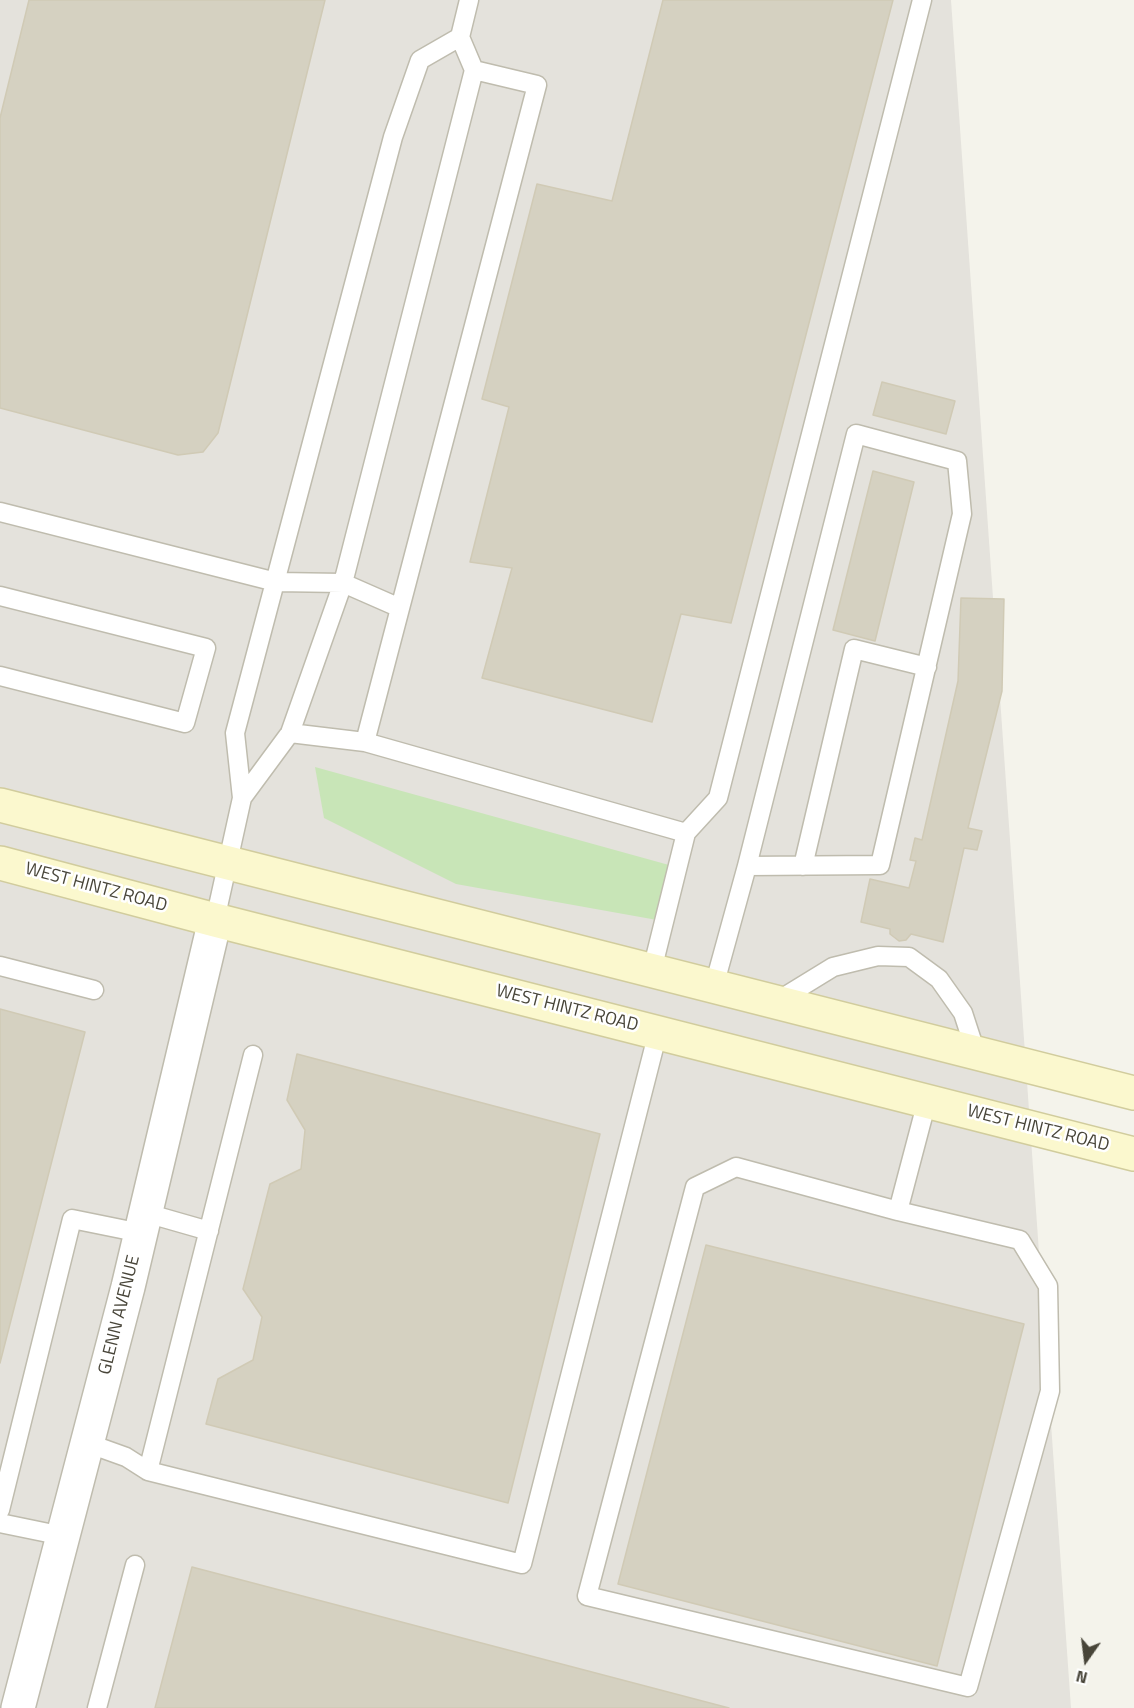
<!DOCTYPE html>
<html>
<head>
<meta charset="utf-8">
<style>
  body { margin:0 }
  #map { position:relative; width:1134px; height:1708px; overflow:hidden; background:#f4f3eb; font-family:"Titillium Web",sans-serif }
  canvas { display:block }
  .north { position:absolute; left:1056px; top:1630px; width:60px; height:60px; -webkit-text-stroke:4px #fff; paint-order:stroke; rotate:194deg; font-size:16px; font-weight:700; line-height:24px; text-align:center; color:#484539 }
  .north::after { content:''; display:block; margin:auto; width:21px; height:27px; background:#484539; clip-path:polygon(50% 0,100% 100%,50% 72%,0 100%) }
</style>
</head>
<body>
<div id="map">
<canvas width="1134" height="1708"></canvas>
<div class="north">N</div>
</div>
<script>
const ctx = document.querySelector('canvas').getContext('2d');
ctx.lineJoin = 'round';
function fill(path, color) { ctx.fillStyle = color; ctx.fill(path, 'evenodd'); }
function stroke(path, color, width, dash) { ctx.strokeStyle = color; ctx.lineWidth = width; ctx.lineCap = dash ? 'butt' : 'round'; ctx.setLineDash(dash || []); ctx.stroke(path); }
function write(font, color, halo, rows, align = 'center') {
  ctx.font = font + ' "Titillium Web",sans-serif'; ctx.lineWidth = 5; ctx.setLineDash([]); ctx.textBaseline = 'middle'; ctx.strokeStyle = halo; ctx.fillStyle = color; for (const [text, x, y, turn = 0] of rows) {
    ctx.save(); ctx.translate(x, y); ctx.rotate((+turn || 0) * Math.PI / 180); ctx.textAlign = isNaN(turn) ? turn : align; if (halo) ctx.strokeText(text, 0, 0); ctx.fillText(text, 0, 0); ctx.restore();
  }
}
fill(new Path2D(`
  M0,0H951L1071,1708H0Z`), '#e4e2dc');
fill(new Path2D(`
  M315,767L669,865L657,920L456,884L324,818Z`), '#c8e5b7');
const building = new Path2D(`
  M29,0H325L218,433L203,452L178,455L0,408V118Z
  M663,0H893L731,623L681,614L652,722L482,678L512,568L470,562L509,407L482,399L537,184L612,201Z
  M882,382L955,401L946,434L873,415Z
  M873,471L914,482L875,641L833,630Z
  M961,598L1004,599L1002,691L968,828L982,831L977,850L964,848L943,942L911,934L906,940L899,941L890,934V929L861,922L870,879L909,888L916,861L910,860L915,838L922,840L958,681Z
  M0,1009L85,1032L0,1363Z
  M297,1054L600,1134L508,1503L206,1424L218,1379L253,1360L262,1317L243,1289L270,1184L301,1169L305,1130L287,1100Z
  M706,1245L1024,1324L937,1666L618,1584Z
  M192,1567L729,1708H155Z`);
fill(building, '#d5d1c1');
stroke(building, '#d0cab5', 1.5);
const lane = new Path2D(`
  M460,37L469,0
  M474,70L537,85L365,742L686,833L652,970
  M0,512L276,582L343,583L400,608
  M0,596L206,648L185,723L0,676
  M290,733L365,742
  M686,833L718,798L922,0
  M803,866L854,649L927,667
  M215,920L242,798L235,733L393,137L420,60L460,37L474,70L343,583L290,733L242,798
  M0,966L94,990
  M714,986L747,866L856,434L957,461L962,514L880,865L747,866
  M776,1002L833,967L878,956L909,957L939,979L963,1013L976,1053
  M253,1055L148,1471L522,1564L658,1032
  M898,1211L1020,1240L1048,1286L1050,1391L968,1687L587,1596L695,1187L736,1167L898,1211L927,1101
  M146,1213L209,1231
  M87,1443L126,1457L148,1471
  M0,1510L72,1219L141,1233
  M0,1523L63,1536
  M97,1708L135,1565`);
const street = new Path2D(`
  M18,1708L128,1287L215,920`);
const secondary = new Path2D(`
  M0,805L1134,1093
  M0,863L215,920L1134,1154`);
stroke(lane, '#bfbcae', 21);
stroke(street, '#bfbcae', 36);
stroke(secondary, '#d1cc9d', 36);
stroke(lane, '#fff', 18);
stroke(street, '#fff', 33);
stroke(secondary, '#fbf8ce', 33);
write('18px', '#484539', '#fff', [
  ["WEST HINTZ ROAD",96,888,15],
  ["WEST HINTZ ROAD",567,1009,14],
  ["WEST HINTZ ROAD",1038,1129,14],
  ["GLENN AVENUE",120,1315,-76]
]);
</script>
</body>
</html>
